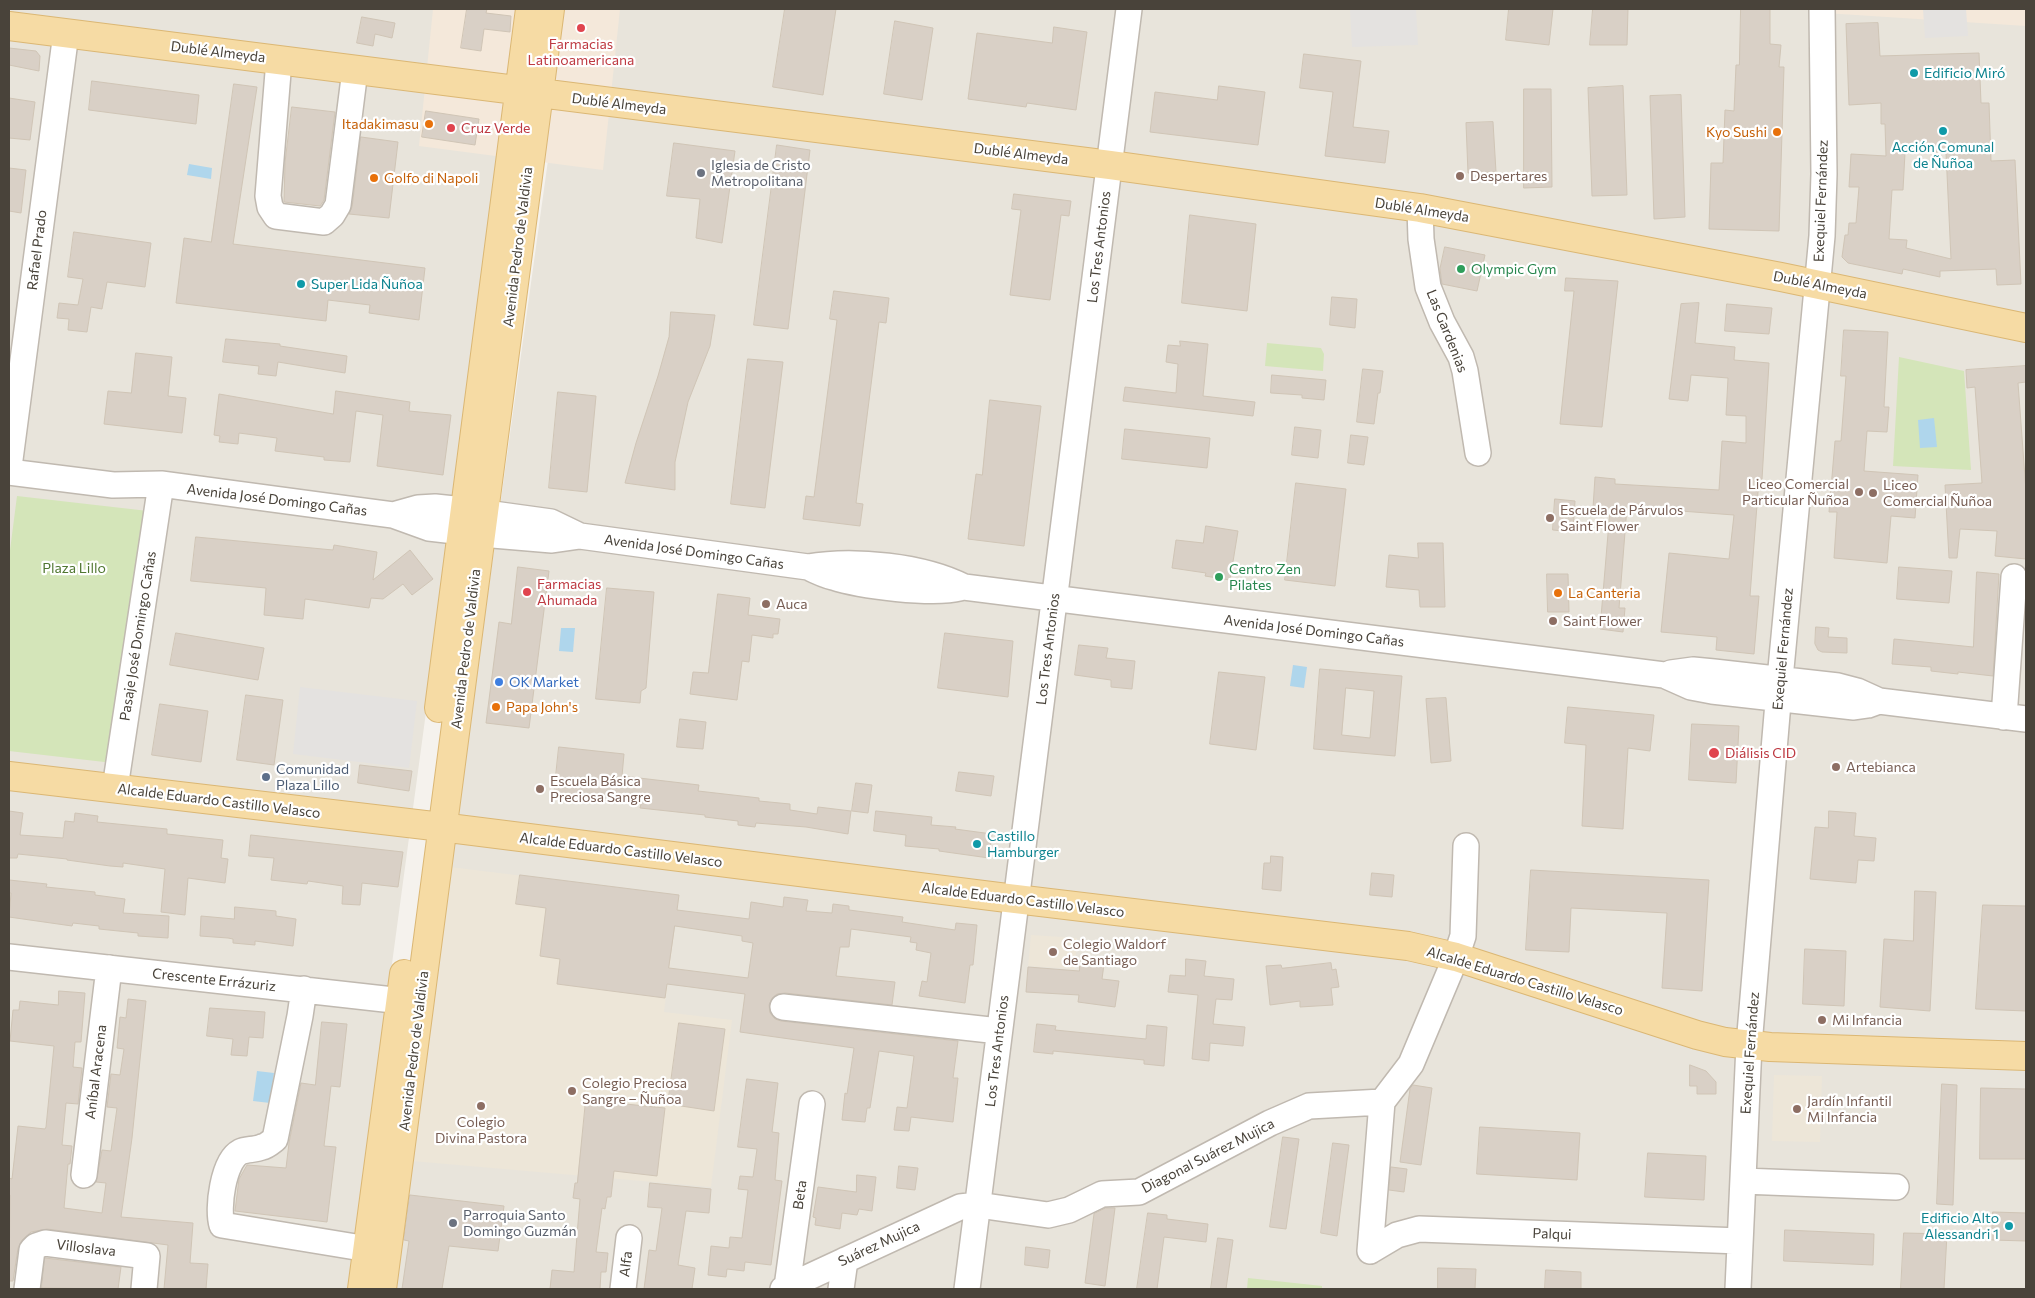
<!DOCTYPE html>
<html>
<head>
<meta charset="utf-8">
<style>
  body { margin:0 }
  #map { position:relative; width:2035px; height:1298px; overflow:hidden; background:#f5f2ed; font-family:Commissioner,sans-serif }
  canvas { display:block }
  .frame { position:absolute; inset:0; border:10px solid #49433a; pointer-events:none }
</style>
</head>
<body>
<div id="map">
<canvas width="2035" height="1298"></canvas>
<div class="frame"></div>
</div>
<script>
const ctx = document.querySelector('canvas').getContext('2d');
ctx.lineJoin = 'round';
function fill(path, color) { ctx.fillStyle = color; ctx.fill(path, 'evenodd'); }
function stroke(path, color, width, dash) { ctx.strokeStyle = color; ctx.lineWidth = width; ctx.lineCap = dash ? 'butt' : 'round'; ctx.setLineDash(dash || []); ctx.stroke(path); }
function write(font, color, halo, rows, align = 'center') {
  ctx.font = font + ' Commissioner,sans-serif'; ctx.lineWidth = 4.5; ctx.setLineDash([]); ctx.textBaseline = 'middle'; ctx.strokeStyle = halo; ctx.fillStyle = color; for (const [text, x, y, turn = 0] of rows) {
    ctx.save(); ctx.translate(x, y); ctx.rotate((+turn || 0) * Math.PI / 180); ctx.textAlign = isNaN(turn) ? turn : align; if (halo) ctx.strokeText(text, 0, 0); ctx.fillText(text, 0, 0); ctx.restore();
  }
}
fill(new Path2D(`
  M9,9H515L444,579L348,1289H9Z
  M569,9H2026V1289H395L453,845Z`), '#e8e4db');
fill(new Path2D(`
  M433,9H620L603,170L419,146Z
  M1825,9H2026V26L1825,13Z`), '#f4e8da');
fill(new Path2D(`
  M450,867L679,895L664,1012L732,1020L711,1187L412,1161Z
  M1031,935L1077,938L1075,969L1028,966Z
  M1774,1075L1822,1076L1820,1142L1772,1141Z`), '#ede6d8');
fill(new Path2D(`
  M1267,343L1321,348L1324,354L1323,371L1265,366Z
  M1899,357L1964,371L1971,470L1893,466Z
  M17,496L148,511L113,763L9,751V558Z
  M1248,1278L1322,1286V1289H1247Z`), '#d4e5b9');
fill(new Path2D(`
  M1350,9H1416L1418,45L1352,47Z
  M1923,9H1966L1968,36L1925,38Z
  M300,687L417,701L409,768L293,754Z`), '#e4e2e0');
fill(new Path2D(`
  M189,164L212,168L211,179L187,175Z
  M1934,418L1937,447L1920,448L1918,420Z
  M561,628H575L573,652L559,651Z
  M1293,665L1307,667L1304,688L1290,686Z
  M257,1071L274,1073L270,1103L253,1101Z`), '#afd6ec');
const building = new Path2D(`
  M467,9H487L486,13L511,16L510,32L484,29L481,51L461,48Z
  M785,9H836L823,95L773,87Z
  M1509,9H1553L1549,45L1506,40Z
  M1593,9H1628L1627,45H1590Z
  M1741,9H1770V44L1781,45L1779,67H1784L1779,231L1709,229L1711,163H1723L1725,110L1734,111L1736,65H1739Z
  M362,17L395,23L392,38L375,34L373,46L357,43Z
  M895,21L933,28L922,100L884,94Z
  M1878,23L1880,56L1979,53L1981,103H1989L1991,161L2015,160L2021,284L1997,285L1996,269L1940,271V277L1903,269L1902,274L1848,263L1842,257L1845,235H1848L1849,223H1856L1859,187H1849L1851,154L1886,156L1885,124H1881V103L1849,105L1846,24ZM1946,152L1951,259L1906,248L1907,240L1889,239L1892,190H1903L1905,153Z
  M1054,27L1087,32L1076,110L1027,103L1026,107L968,99L977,33L1052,43Z
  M9,48L36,51L40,56L39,71L9,65Z
  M1304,54L1361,61L1353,127L1389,131L1385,163L1325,156L1333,92L1300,88Z
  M92,81L199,95L196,124L89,110Z
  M234,84L257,87L233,244L425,268L419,320L369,313L370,305L328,300L326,321L176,303L184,238L211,242Z
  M1219,86L1265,92L1258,145L1150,132L1155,92L1217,100Z
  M1623,86L1627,195L1592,196L1588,88Z
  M1524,89H1551L1552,187L1524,188Z
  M1681,95L1685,217L1654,219L1650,96Z
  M9,98L35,102L30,140L9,138Z
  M292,107L335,112L324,200L320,206L284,202L285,163Z
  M426,111L479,119L475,145L422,137Z
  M1493,122L1496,172L1468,173L1466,123Z
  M361,137L398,142L389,218L349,214L352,207Z
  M674,143L735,151L722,243L696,238L700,199L667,196Z
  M777,145L810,150L788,329L754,325Z
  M9,168L26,170L21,213L9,211Z
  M1014,194L1071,201L1069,216L1061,215L1050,300L1010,295L1021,210L1012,209Z
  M1190,215L1256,224L1247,311L1182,303Z
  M74,232L151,243L145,287L107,282L102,309L91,307L87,332L68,330L69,319L57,318L59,303L78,305L83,279L68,277Z
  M1445,247L1485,255L1477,291L1442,284L1440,269Z
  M1566,278L1618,281L1602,427L1560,424L1574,291H1565Z
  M834,291L889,298L886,323L879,322L856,503L863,504L860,526L803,519L806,496L814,497L837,320L830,319Z
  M1332,297L1357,299L1355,328L1330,325Z
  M1699,303L1695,343L1735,347L1734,360L1769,363L1762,479H1759L1750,596H1759L1754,654L1716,650L1717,637L1661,632L1669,553L1729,559L1734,515L1627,507L1619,608H1625L1623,632L1600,629L1610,510L1593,508L1595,477L1615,479V484L1719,490L1722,441L1746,443V416L1726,415L1728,378L1691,375L1688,401L1669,399L1681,304Z
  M1727,304L1772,308L1769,334L1725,331Z
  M671,312L715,315L710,346L688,402L675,462V490L625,483L636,443L658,376L669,337Z
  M1844,330L1888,332L1884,407H1889L1887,432L1867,431L1864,471L1918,475L1915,518L1891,516L1887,563L1834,558L1837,512H1829L1835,441H1841L1846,376H1841Z
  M226,339L280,344V346L347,356L345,373L278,362L276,376L258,374L259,366L223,362Z
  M1180,341L1208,344L1203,396L1255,402L1253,416L1123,401L1125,387L1176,393L1178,364L1166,362L1168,345L1180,346Z
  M136,353L172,357L168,396L186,398L182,433L104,424L108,391L131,393Z
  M748,359L783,362L765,508L731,504Z
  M2026,366V382L2018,383L2026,491V559L1995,556L1997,531L1960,529L1957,558H1949L1945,485L1982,483L1975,387L1967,388L1966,370Z
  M1363,369L1383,371L1380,393H1378L1374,424L1357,422Z
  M1272,375L1326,380L1324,400L1302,398V395L1271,393Z
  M336,391L410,402L409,411L451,415L443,475L377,466L383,415L356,411L350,462L324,460V457L275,451L277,438L239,433L238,444L219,442L220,436L214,435L219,394L333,414Z
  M558,392L596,396L587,492L549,488Z
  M990,400L1041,406L1024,546L968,539L976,474L982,475Z
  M1295,427L1321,430L1318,458L1292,455Z
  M1125,429L1210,438L1207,468L1122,459Z
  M1351,435L1368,437L1364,465L1348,463Z
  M1296,483L1346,489L1335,586L1285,580Z
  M1555,499L1575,501L1573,532L1553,530Z
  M1206,526L1238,531L1230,580L1205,576L1206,573L1172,568L1176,540L1203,543Z
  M196,537L333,550L334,545L377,552L373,580L410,550L433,579L412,595L403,584L383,599L371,598L369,608L305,599L303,619L264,615L266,588L191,581Z
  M1418,543H1443L1445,607H1420L1419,590L1386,587L1389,555L1418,558Z
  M518,567L549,571L529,728L486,723L499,622L511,624Z
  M1899,567L1952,571L1949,603L1897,599Z
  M1977,572L1999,574L1993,676L1958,672V674L1931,671V667L1892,664L1894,639L1973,647Z
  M1547,574H1568L1569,612H1548Z
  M607,588L654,592L646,688L641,691L640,703L596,699Z
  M718,594L750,598L748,615L780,619L778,634H773V638L752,635L749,662L742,661L737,700L690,694L693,672L708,673Z
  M1816,627L1829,628L1828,637L1847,638V653L1822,652L1818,650L1815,644Z
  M176,633L264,648L258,680L170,665Z
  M945,633L1013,641L1008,697L938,688Z
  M1079,645L1108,648L1106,658L1135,661L1132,689L1111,687V680L1075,675Z
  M1320,669L1402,676L1395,756L1314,749ZM1346,688L1374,691L1370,738L1342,735Z
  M1219,672L1265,677L1256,750L1210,744Z
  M246,695L283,700L274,765L237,760Z
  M1446,698L1451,761L1431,763L1426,699Z
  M160,704L208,711L201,762L152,755Z
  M1568,707L1654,715L1650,751L1628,748L1623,829L1582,826L1586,745L1565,743Z
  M680,719L706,722L703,749L677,747Z
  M1692,724L1739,726L1736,783L1689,780Z
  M559,747L624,754L622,776L699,785L698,791L759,798V801L790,804V810L817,814L818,807L851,811L848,834L806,827L756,823L755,827L738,825V821L705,817V815L640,808L641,804L554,795Z
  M360,765L412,771L409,791L358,783Z
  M959,772L994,776L991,796L956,791Z
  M856,783L872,785L868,813L852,811Z
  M9,811L23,813L20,835L63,838L65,821L74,822L75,813L98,816L97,822L167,829V834L223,840L221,858L228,859L225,883L188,878L185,915L161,912L165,869L123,863V867L110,866L67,860V859L18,854L17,858H9Z
  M876,811L932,817L931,825L956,827L955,829L992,834L989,858L939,851V849L905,846L906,835L874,831Z
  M1829,811L1856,813L1854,836L1876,838L1874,861L1858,860L1856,883L1810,879L1815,827L1828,828Z
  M251,835L403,852L398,887L362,883L360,905L342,904L343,886L308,881L307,884L271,880L274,858L249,856Z
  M1271,856L1283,857L1281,891L1262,889L1264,863H1270Z
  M1531,870L1709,880L1702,991L1662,988L1667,913L1571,908L1569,952L1526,950Z
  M1372,873L1394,875L1392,897L1370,895Z
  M520,875L679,895L677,910L749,919L751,902L783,907L784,897L808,900L806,911L832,913L833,904L849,906V910L903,917L902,922L955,930L956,923L977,925L973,965H970L965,1003L919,996L922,981L927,982L931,953L916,950L917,943L910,942L911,937L851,929L849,947H840L836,976L895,982L892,1005L785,993L777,994L772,998L769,1005L770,1013L775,1019L781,1021L958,1041L953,1078H958L953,1122L911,1117L909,1131L894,1130L897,1107L907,1108L914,1056L879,1051L870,1108H867L865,1122L842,1120L845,1093L847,1094L854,1048L740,1032L745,994L667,984L665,998L557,984L560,959L540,956L546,908L516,904ZM675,926L742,936V941L753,943L748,978L669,968Z
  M9,880L47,884L46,887L95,892V895L125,899L123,913L169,916L168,938L138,936V933L99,929V926L73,923L72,926L9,917L11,893H9Z
  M1915,891L1936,892L1930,1011L1880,1007L1884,939L1913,941Z
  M1983,905L2026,906V1011L1976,1009Z
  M235,907L276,911V916L296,919L293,946L255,941V945L233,943V939L228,938L200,936L201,916L234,919Z
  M1805,949L1846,951L1844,1006L1803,1004Z
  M1186,959L1206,961L1204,976L1234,979L1232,1000L1216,999L1213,1024L1245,1027L1243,1046L1210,1043L1209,1061L1192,1059L1198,995L1168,992L1170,975L1185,976Z
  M1080,961L1104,964L1102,979L1119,981L1115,1007L1078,1002L1079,995L1026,992L1028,967L1079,971Z
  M1331,963L1332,970L1336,969L1339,987L1331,988L1333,1005L1300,1007V1001L1270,1005L1266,966L1281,965L1282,968Z
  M59,991L85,993L81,1042H75L73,1067L82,1068L78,1104L66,1103L62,1145L72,1146L70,1164H68L64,1208L102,1213L106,1183L96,1182L102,1150L111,1151L113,1136L117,1108L107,1107L111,1074L120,1075L124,1049L117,1048L120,1017L126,1018L128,999L146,1001L132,1138L121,1217L193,1223L190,1263L208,1264L206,1289H164L168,1245L47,1229L31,1232L22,1240L18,1248L13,1281H9L10,1195H9V1178L12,1179L18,1126L45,1129L46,1127L54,1046L10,1041L13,1010H19L20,1001L58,1005Z
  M210,1008L265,1012L263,1038L249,1037L247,1056L231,1055L233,1039L207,1036Z
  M322,1022L347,1024L340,1087L331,1086L324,1146L336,1147L327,1222L235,1211L239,1179L247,1165L286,1168L289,1143L301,1083L315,1085Z
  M679,1023L725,1029L714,1111L668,1104Z
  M1037,1024L1056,1026L1055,1030L1146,1039L1147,1025L1167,1027L1164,1066L1144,1064V1060L1053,1051V1054L1034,1052Z
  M1690,1065L1706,1071L1716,1082V1094H1697V1086H1690Z
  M747,1079L778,1083L772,1132L779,1133L775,1180L782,1181L771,1265L745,1262L744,1271L727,1269L726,1277L708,1275L711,1246L729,1248L730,1237L742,1238L748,1190L738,1189L740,1176L753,1177L757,1149L738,1147Z
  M1942,1084L1957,1085L1953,1205L1937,1204Z
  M1413,1085L1432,1088L1421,1165L1400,1162L1410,1089Z
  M1981,1088L2026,1089V1159H1980Z
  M586,1100L665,1108L657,1176L614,1171L611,1197H607L605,1209L602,1208L596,1252L608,1253L606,1272H601L600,1289H550L552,1270L574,1272L580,1199L573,1198L575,1183H577Z
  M1480,1127L1580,1133L1577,1180L1477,1174Z
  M1283,1137L1299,1139L1286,1229L1270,1227Z
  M1333,1143L1349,1145L1337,1236L1321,1233Z
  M1648,1153L1706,1156L1704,1200L1645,1197Z
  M899,1166L918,1168L915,1190L897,1188Z
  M1391,1167L1407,1169L1404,1192L1389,1190Z
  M857,1175L876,1177L872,1211L859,1209L857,1215L842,1213L840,1229L815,1225L816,1218L813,1217L818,1187L856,1192Z
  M650,1183L711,1189L709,1213L686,1211L678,1265L695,1268L692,1289H644L649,1250L656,1251L662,1208L648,1207Z
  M410,1195L504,1206L498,1251L449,1246L442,1289H402L409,1241L404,1240Z
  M1106,1208H1115L1105,1286L1085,1283L1094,1214Z
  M1993,1212L2026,1213V1241L1992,1240Z
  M1148,1213L1167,1215V1219L1208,1224L1206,1242L1164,1237L1157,1289H1137Z
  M1785,1230L1874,1234L1873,1265L1784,1261Z
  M1904,1233L1947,1234L1944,1289H1901Z
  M1218,1238L1233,1240L1226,1289H1211Z
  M1026,1247L1050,1250L1048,1268L1025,1265Z
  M45,1258L121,1267L118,1289L42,1288Z
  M1438,1268L1476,1269L1475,1289H1438Z
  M1546,1270L1581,1272V1289H1545Z`);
fill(building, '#d9d0c6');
stroke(building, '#d0c5b6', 1);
const minor = new Path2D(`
  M279,60L268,196L270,207L276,216L324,222L332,215L338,205L355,70
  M1420,208L1421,239L1428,287L1442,322L1461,357L1465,371L1478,453
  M9,467L66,33
  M9,472L113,485L161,484L355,510L393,515L429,528L481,534L552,540L580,536L808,567C816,571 824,575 833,577C860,586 933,595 960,588
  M393,515L418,508L435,507L464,510L551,522L580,536
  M808,567C854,559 923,566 964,587L1664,675L1691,687L1712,691L1854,707L1868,705L1879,701
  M1671,673L1693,670L1714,672L1838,686L1857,691L1879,701L2026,719
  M2004,717L2014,577
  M115,788L161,484
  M9,957L420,1003
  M304,989L300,1016L275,1139C271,1142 267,1146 262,1147C255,1150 246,1149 240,1152C223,1161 217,1209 222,1225L368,1249
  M783,1007L999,1031
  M84,1175L109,968
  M1743,1181L1896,1187
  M1370,1251L1382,1102L1411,1064L1456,957L1463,936L1466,846
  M1370,1251L1397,1235L1419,1229L1740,1241
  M787,1287L812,1104
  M27,1289L32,1250L36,1246L45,1243L147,1256L144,1289
  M623,1289L629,1238
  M783,1289L960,1207L978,1205L1048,1215L1069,1210L1102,1194L1139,1192L1270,1123L1309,1106L1382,1102
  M841,1289L845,1260
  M967,1289L1129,9
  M1738,1289L1749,1045L1780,679L1822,236L1824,174L1822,9`);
const major = new Path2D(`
  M9,26L1110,165L1420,208L1781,277L2026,328
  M439,708L530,9
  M9,776L425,825L999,897L1408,946L1456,957L1697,1035L1725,1042L1770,1047L2026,1056
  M362,1289L404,974
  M382,1289L550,9`);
stroke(minor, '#c0b9b0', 28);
stroke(major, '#dbb774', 30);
stroke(minor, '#fff', 25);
stroke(major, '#f6dba4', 28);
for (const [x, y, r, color] of [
  [581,28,5,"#e0444e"],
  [1914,73,5,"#0f9aa8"],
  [429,124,5,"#e8710a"],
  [451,128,5,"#e0444e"],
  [1943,131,5,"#0f9aa8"],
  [1777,132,5,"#e8710a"],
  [701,173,5,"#6b7280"],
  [1460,176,5,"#8d6e63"],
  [374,178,5,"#e8710a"],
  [1461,269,5,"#2e9e5b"],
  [301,284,5,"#0f9aa8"],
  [1859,492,5,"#8d6e63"],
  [1873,493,5,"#8d6e63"],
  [1550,518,5,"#8d6e63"],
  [1219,577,5,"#2e9e5b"],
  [527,592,5,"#e0444e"],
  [1558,593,5,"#e8710a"],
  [766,604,5,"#8d6e63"],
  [1553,621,5,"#8d6e63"],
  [499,682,5,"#3f7fe0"],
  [496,707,5,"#e8710a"],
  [1714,753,6,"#e0444e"],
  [1836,767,5,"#8d6e63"],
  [266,777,5,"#5c6f8a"],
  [540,789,5,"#8d6e63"],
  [977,844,5,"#0f9aa8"],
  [1053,952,5,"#8d6e63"],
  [1822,1020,5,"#8d6e63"],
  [572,1091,5,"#8d6e63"],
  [481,1106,5,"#8d6e63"],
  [1797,1109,5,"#8d6e63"],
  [453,1223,5,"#6b7280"],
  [2009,1226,5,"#0f9aa8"]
]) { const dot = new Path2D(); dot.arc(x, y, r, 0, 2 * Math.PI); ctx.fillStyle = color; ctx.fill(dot); stroke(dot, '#fff', 2); }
write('14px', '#be3a42', '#fff', [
  ["Farmacias",581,44,"center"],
  ["Latinoamericana",581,60,"center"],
  ["Cruz Verde",461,128],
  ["Farmacias",537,584],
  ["Ahumada",537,600],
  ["Diálisis CID",1725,753]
], 'left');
write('14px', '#49433a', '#fff', [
  ["Dublé Almeyda",218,52,7],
  ["Dublé Almeyda",619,104,7],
  ["Dublé Almeyda",1021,154,7],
  ["Exequiel Fernández",1821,201,-88],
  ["Dublé Almeyda",1422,210,9],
  ["Avenida Pedro de Valdivia",518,247,-83],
  ["Los Tres Antonios",1099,247,-83],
  ["Rafael Prado",37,250,-83],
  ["Dublé Almeyda",1820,285,11],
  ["Las Gardenias",1447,331,68],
  ["Avenida José Domingo Cañas",277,500,7],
  ["Avenida José Domingo Cañas",694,552,8],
  ["Avenida José Domingo Cañas",1314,631,7],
  ["Pasaje José Domingo Cañas",138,636,-81],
  ["Avenida Pedro de Valdivia",466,649,-83],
  ["Los Tres Antonios",1048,649,-83],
  ["Exequiel Fernández",1783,649,-85],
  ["Alcalde Eduardo Castillo Velasco",219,801,7],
  ["Alcalde Eduardo Castillo Velasco",621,850,7],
  ["Alcalde Eduardo Castillo Velasco",1023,900,7],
  ["Crescente Errázuriz",214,980,6],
  ["Alcalde Eduardo Castillo Velasco",1525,981,17],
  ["Avenida Pedro de Valdivia",414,1051,-83],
  ["Los Tres Antonios",997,1051,-83],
  ["Exequiel Fernández",1750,1053,-86],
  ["Aníbal Aracena",96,1072,-83],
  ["Diagonal Suárez Mujica",1208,1156,-27],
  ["Beta",800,1195,-82],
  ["Palqui",1552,1234,2],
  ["Suárez Mujica",879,1244,-25],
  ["Villoslava",86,1248,7],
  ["Alfa",626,1264,-83]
]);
write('14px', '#0d838f', '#fff', [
  ["Edificio Miró",1924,73],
  ["Acción Comunal",1943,147,"center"],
  ["de Ñuñoa",1943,163,"center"],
  ["Super Lida Ñuñoa",311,284],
  ["Castillo",987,836],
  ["Hamburger",987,852],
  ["Edificio Alto",1999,1218,"right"],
  ["Alessandri 1",1999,1234,"right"]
], 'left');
write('14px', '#c56008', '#fff', [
  ["Itadakimasu",419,124,"right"],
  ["Kyo Sushi",1767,132,"right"],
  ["Golfo di Napoli",384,178],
  ["La Canteria",1568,593],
  ["Papa John's",506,707]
], 'left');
write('14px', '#5b616d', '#fff', [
  ["Iglesia de Cristo",711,165],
  ["Metropolitana",711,181],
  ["Parroquia Santo",463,1215],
  ["Domingo Guzmán",463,1231]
], 'left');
write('14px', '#785e54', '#fff', [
  ["Despertares",1470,176],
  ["Liceo Comercial",1849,484,"right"],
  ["Particular Ñuñoa",1849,500,"right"],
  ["Liceo",1883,485],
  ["Comercial Ñuñoa",1883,501],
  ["Escuela de Párvulos",1560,510],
  ["Saint Flower",1560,526],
  ["Auca",776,604],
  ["Saint Flower",1563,621],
  ["Artebianca",1846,767],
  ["Escuela Básica",550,781],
  ["Preciosa Sangre",550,797],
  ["Colegio Waldorf",1063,944],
  ["de Santiago",1063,960],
  ["Mi Infancia",1832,1020],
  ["Colegio Preciosa",582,1083],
  ["Sangre – Ñuñoa",582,1099],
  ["Jardín Infantil",1807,1101],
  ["Mi Infancia",1807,1117],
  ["Colegio",481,1122,"center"],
  ["Divina Pastora",481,1138,"center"]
], 'left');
write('14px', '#27864d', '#fff', [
  ["Olympic Gym",1471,269],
  ["Centro Zen",1229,569],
  ["Pilates",1229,585]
], 'left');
write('14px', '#507731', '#fff', [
  ["Plaza Lillo",74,568]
]);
write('14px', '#366cbe', '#fff', [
  ["OK Market",509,682]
], 'left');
write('14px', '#4e5e75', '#fff', [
  ["Comunidad",276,769],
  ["Plaza Lillo",276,785]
], 'left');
</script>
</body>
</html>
